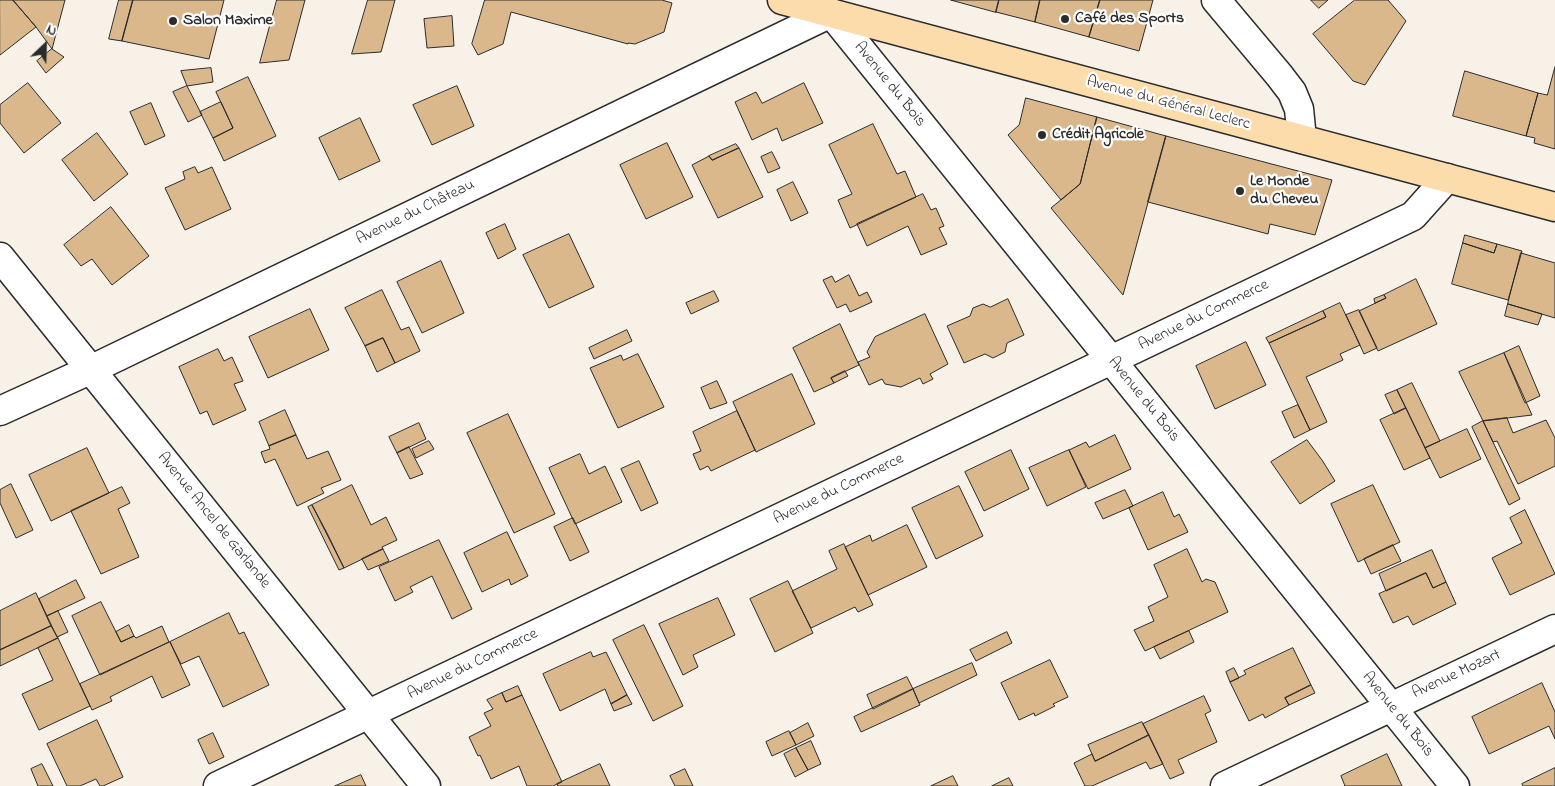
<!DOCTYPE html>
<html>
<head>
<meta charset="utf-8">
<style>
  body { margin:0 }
  #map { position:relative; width:1555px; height:786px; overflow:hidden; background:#f8f1e8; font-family:"Indie Flower",sans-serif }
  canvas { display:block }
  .north { position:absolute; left:20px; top:20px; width:50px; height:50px; -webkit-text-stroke:4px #fff; paint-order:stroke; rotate:24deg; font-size:14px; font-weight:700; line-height:20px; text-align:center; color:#2b2b2b }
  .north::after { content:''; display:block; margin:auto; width:18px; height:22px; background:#2b2b2b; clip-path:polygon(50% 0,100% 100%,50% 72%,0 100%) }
</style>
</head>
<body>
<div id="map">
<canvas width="1555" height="786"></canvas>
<div class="north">N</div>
</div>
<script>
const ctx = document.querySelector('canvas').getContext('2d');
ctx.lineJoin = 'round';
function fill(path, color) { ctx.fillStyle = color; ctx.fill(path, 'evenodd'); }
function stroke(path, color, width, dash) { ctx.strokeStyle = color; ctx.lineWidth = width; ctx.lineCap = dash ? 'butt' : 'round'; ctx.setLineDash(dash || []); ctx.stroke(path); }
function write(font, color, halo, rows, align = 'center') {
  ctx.font = font + ' "Indie Flower",sans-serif'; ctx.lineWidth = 4.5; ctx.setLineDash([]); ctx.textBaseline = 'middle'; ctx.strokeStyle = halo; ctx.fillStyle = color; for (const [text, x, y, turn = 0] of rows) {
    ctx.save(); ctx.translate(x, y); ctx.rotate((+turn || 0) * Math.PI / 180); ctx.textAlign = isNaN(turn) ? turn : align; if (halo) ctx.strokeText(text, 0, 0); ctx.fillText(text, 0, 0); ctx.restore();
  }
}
const building = new Path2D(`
  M0,0H13L36,27L0,55Z
  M13,0H65L52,49L36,27Z
  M119,0H133L122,41L109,39Z
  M133,0H224L209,59L122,41Z
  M277,0H305L289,60L260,63Z
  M368,0H395L381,52L352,54Z
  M485,0H662L672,3L664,32L635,44L628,43V44L511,12L503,44L478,55L472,44Z
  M951,0H999L996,12Z
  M999,0H1040L1035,22L996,12Z
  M1040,0H1100L1089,37L1035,22Z
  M1100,0H1153L1139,51L1089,37Z
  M1311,0H1328L1319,8Z
  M1355,0H1388L1406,21L1365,85L1353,81L1313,34Z
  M452,16L454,46L427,48L424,19Z
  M52,49L64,57L46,73L37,61Z
  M1555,67V149L1534,143L1535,138L1526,136L1538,93L1547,95Z
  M211,68L213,82L187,86L181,71Z
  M1465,71L1538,93L1526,136L1453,116Z
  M248,77L276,136L224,161L213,138L233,128L216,92Z
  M28,83L61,123L24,153L0,123V105Z
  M804,83L823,123L782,141L777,128L752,140L735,102L756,92L762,103Z
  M187,86L202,115L188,122L173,92Z
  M457,86L474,126L432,145L413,105Z
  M1026,98L1097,117L1080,184L1061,200L1008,135L1019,125Z
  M221,102L233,128L213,138L200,112Z
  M151,103L165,136L145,145L130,112Z
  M1097,117L1166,136L1123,295L1051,208L1080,184Z
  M360,118L380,161L339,180L319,138Z
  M873,124L897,174L905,171L916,197L850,228L838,200L852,194L829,145Z
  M97,133L128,174L94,201L62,160Z
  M1166,136L1332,180L1315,235L1270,224L1268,234L1148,202Z
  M667,143L693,197L646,219L620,165Z
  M736,144L739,148L712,160L709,156Z
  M739,148L763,197L718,218L692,165L709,156L712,160Z
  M772,152L780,168L768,173L761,157Z
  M195,167L198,173L212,167L231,209L185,230L165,188L185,179L183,172Z
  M793,182L808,213L791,221L777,190Z
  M923,194L931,210L936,208L944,226L939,228L947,244L921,255L908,226L867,246L857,224Z
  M111,207L149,256L112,285L92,259L81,266L64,245Z
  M505,224L516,249L498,259L486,233Z
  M569,234L594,287L549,308L523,255Z
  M1465,235L1497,244L1494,253L1463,243Z
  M1463,243L1494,253L1497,244L1522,251L1508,300L1452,284Z
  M1521,253L1555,263V318L1508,304Z
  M441,261L464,313L422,333L397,282Z
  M849,275L859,296L867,292L872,302L850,312L846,304L837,308L823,280L832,276L835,282Z
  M1416,279L1437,324L1378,351L1359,311L1386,298L1384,295Z
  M382,290L401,330L409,327L420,351L395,363L383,338L365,346L345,308Z
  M714,291L719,301L691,314L686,303Z
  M1384,295L1386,298L1375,303L1374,299Z
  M1008,299L1024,335L1007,343L1005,352L993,358L985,354L964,363L947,326L970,316L973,308L983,304L990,307Z
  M1340,303L1360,345L1340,354L1343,360L1306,377L1327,422L1310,430L1269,343L1326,317L1323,311Z
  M1508,304L1542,314L1538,325L1505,316Z
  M310,309L329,350L268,378L249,337Z
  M1359,310L1377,348L1364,354L1346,315Z
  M1323,311L1326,317L1269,343L1266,338Z
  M925,314L948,364L930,374L933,379L923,384L920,378L901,387L885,384L882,379L869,385L858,362L870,357L867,352L875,337Z
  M840,324L859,365L831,378L834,383L814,392L793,348Z
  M627,330L632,341L594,359L589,348Z
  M383,338L395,363L377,372L365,346Z
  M1246,342L1266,385L1215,409L1196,366Z
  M1519,346L1540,396L1525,403L1504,353Z
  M218,349L224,361L232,357L243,381L234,384L246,410L213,425L207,411L200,414L179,367Z
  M1504,353L1532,415L1483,421L1459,372Z
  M638,354L664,407L618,428L590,368L621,355L623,360Z
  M845,371L848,376L834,383L831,378Z
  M792,374L815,424L756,452L733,402Z
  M717,381L727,403L710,409L701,388Z
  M1412,383L1440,441L1425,448L1397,390Z
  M1397,390L1406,408L1394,414L1385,395Z
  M1298,405L1310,430L1294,438L1282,412Z
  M1406,408L1430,458L1404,470L1380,420Z
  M285,410L296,435L269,446L259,422Z
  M737,411L755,450L711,471L708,466L700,470L693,454L701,451L693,432Z
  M508,414L555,514L514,533L467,433Z
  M1507,418L1513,433L1546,420L1555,438V466L1518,484L1497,441L1493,442L1483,421Z
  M1483,421L1520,499L1509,505L1472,427Z
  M419,423L426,439L397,453L389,437Z
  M1467,429L1481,459L1440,478L1425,448Z
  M296,435L307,459L328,451L341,480L321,488L324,493L297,506L275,459L265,463L261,452L270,449L269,446Z
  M1115,435L1131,469L1088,489L1069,450L1086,442L1089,447Z
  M1307,440L1322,460L1335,481L1300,504L1271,462Z
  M429,441L434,449L416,458L412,449Z
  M409,447L423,474L410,479L397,453Z
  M87,448L109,493L51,521L29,475Z
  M1011,450L1029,489L984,511L965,472Z
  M1069,450L1086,487L1047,506L1029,468Z
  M580,454L589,474L605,466L622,502L575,524L549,468Z
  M639,461L658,503L641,511L621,469Z
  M11,484L33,530L16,538L0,503V490Z
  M352,485L371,525L386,517L397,540L382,547L383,549L344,568L312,505Z
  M1373,485L1400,542L1358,562L1331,504Z
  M959,486L983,536L936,559L912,508Z
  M122,487L130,503L118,509L139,557L101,574L71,511Z
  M1125,490L1133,506L1103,519L1095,503Z
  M1163,492L1174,517L1179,514L1188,532L1148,550L1129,508Z
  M312,505L327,533L344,568L339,570L308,507Z
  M1525,510L1555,574L1510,595L1492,558L1522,543L1510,518Z
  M573,518L589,552L570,561L554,527Z
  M907,525L927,567L868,595L845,547L870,535L872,541Z
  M507,532L528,576L511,585L509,579L482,592L464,553Z
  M439,540L472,609L452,619L432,576L410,587L413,592L395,601L379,567Z
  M844,544L873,605L858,612L855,607L811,628L792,591L837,569L829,551Z
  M1393,545L1401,561L1371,574L1364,559Z
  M383,549L389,561L368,570L362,559Z
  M1187,549L1202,582L1206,579L1215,582L1228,612L1145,651L1134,630L1154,621L1148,607L1168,597L1154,565Z
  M1432,550L1446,582L1433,588L1426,573L1386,591L1379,574Z
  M1426,573L1433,588L1446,582L1456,604L1413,625L1408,616L1393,623L1379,594Z
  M76,580L85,598L47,616L39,599Z
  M788,581L813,633L775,652L750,599Z
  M36,593L51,626L0,650V611Z
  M718,598L735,635L693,655L698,667L683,675L659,624Z
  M101,602L121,642L134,636L136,638L162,626L169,642L100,675L72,616Z
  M58,611L68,632L57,637L47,616Z
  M229,613L239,634L244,632L269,685L223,707L199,656L181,664L170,642Z
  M129,625L134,636L121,642L116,632Z
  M644,625L683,706L653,721L613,640Z
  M51,626L58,638L0,666V650Z
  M1189,631L1194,642L1160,659L1154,647Z
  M1007,632L1012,643L976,661L970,650Z
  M58,638L90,706L39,730L22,694L53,680L38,648Z
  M170,642L190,685L162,698L152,676L110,697L112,701L92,710L80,684Z
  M1293,648L1311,685L1285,698L1289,705L1265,718L1263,714L1249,721L1230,682L1246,674L1244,671Z
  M591,652L593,657L606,652L627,695L611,704L605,689L560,711L543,674Z
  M1050,660L1068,697L1053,704L1055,706L1035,716L1034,713L1019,720L1001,683Z
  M972,663L977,675L919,703L913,689Z
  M1234,668L1239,678L1230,682L1226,672Z
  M907,677L913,689L873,709L867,695Z
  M1542,683L1555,712V739L1549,726L1489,754L1472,717Z
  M1311,685L1315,693L1289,705L1285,698Z
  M518,686L522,695L506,702L502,693Z
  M913,689L920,705L861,732L854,717Z
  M502,693L506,702L522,695L562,782L553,786H527L519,766L491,779L480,755L478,756L469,737L491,726L484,713L493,709L487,700Z
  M627,695L632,704L614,711L611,704Z
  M1204,696L1211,711L1205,714L1217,742L1178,760L1184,773L1170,779L1143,724Z
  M97,720L123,777L103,786H100L96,779L80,786H67L47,744Z
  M1142,722L1149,735L1095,761L1088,745Z
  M808,723L814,736L796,745L790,733Z
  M789,731L796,745L772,756L766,742Z
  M213,733L224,757L209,764L198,740Z
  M1149,735L1163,764L1150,769L1146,762L1092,786H1085L1074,763L1092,754L1095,761Z
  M811,741L821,764L808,770L796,748Z
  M796,748L808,770L795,777L784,754Z
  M1387,754L1402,786H1345L1341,776Z
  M42,764L53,786H38L31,769Z
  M600,764L610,786H558L557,784Z
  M1555,768V786H1523L1522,784Z
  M685,769L693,786H675L670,776Z
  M361,775L366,786H335Z
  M953,776L958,786H931Z
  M1009,778L1013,786H992Z`);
fill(building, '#dab88c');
stroke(building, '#2b2b2b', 1);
const street = new Path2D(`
  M1216,0L1279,75L1292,92L1299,109L1302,139
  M0,257L426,786
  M0,411L92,369L831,13L1455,786
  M218,786L1413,216L1447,178
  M1225,786L1555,629`);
const primary = new Path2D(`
  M782,0L1555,207`);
stroke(street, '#2b2b2b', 31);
stroke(primary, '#2b2b2b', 31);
stroke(street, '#fff', 28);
stroke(primary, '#fddcac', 28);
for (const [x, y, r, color] of [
  [1065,19,5,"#2b2b2b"],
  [173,21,5,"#2b2b2b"],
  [1042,135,5,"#2b2b2b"],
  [1240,191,5,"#2b2b2b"]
]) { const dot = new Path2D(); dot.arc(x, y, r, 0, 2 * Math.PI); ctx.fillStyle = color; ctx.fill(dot); stroke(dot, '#fff', 2); }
write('bold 16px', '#2b2b2b', '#fff', [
  ["Café des Sports",1075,19],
  ["Salon Maxime",183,21],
  ["Crédit Agricole",1052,135],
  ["Le Monde",1250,182],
  ["du Cheveu",1250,200]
], 'left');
write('16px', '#2b2b2b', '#fff', [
  ["Avenue du Bois",889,85,51],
  ["Avenue du Général Leclerc",1168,104,15],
  ["Avenue du Château",416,213,-26],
  ["Avenue du Commerce",1204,316,-26],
  ["Avenue du Bois",1143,400,51],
  ["Avenue du Commerce",839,490,-26],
  ["Avenue Ancel de Garlande",213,521,51],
  ["Avenue du Commerce",473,665,-26],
  ["Avenue Mozart",1457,675,-25],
  ["Avenue du Bois",1397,715,51]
]);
</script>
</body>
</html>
